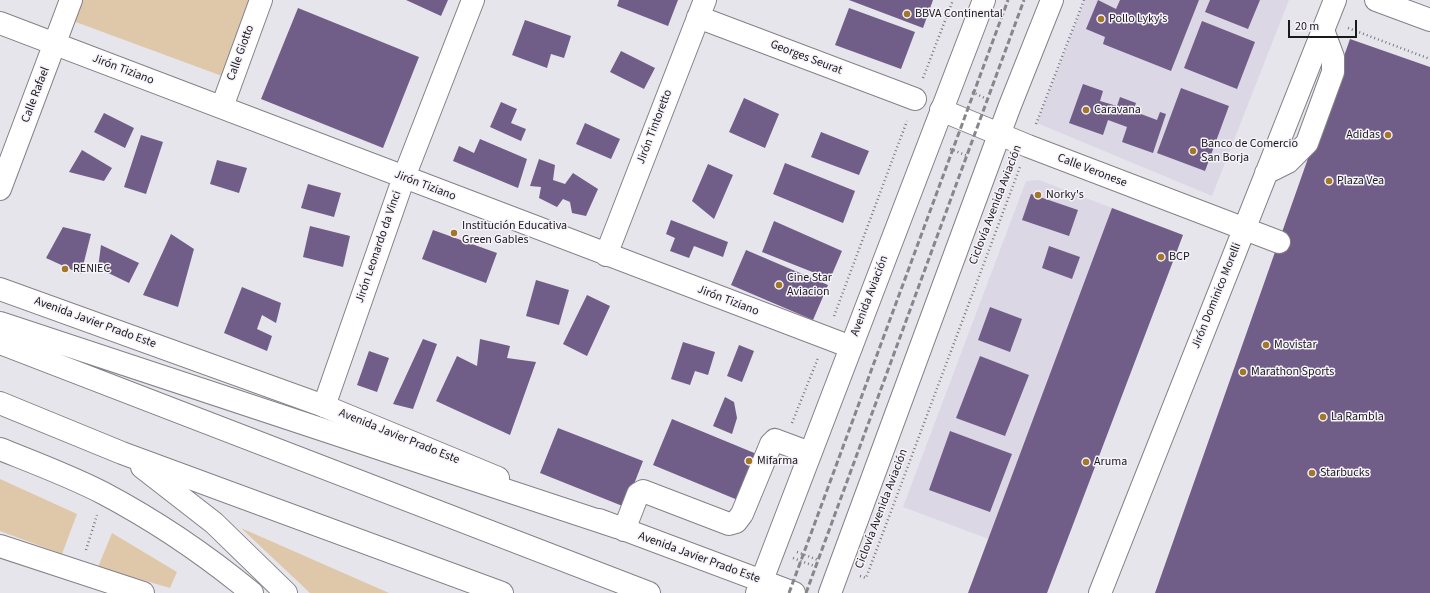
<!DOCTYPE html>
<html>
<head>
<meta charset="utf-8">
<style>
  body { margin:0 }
  #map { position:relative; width:1430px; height:593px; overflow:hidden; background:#e7e5ec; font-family:"Source Sans 3",sans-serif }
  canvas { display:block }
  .scale { position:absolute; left:1288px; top:20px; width:69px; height:18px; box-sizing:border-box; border:2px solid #1a191b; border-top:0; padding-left:5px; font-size:12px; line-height:14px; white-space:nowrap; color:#1a191b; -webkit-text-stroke:3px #f5f2f9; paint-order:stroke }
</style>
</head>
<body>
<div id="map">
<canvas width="1430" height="593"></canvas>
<div class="scale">20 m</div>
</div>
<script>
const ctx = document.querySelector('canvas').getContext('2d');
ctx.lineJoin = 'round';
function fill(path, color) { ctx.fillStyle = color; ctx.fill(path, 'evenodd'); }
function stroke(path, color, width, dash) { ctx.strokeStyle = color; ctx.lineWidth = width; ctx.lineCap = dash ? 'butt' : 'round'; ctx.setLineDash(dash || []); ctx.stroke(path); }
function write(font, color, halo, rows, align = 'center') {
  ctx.font = font + ' "Source Sans 3",sans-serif'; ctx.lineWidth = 3; ctx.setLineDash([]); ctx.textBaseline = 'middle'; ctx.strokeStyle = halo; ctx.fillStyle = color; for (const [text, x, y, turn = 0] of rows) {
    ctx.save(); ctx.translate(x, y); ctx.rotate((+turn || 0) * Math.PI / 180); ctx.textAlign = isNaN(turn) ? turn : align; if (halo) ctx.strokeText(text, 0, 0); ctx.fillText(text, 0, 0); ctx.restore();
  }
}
fill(new Path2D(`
  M1085,0H1289L1212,196L1037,123Z
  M1039,180L1183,235L1058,565L903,507L1026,181Z`), '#dcd7e5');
fill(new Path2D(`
  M81,0H250L222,76L73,21Z
  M0,479L77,514L62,554L0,531Z
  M241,528L389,593H310Z
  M112,533L177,572L170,588L98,567Z`), '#dec8a9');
fill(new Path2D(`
  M406,0H448L441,16Z
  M619,0H678L668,26L617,6Z
  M849,0H933L923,28Z
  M1098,0L1116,9L1120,0H1199L1171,71L1103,44L1105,37L1086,29Z
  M1210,0H1260L1248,29L1205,12Z
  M298,8L419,57L383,148L261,99Z
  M849,8L915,32L901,69L835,45Z
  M525,20L571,36L564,58L551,54L547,68L512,55Z
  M1202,21L1255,42L1237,89L1184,68Z
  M1350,39L1430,67V593H1155Z
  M621,51L655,68L644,89L610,72Z
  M1083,84L1103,91L1100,101L1117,106L1120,97L1136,103L1133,111L1157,120L1160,112L1166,114L1153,153L1122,142L1127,127L1108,120L1103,135L1069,123Z
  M1181,88L1229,106L1205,171L1157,153Z
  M744,98L779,114L765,148L729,132Z
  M501,102L517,109L511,123L526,129L521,141L490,127Z
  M104,113L134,128L125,148L94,132Z
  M585,123L620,139L611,159L576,144Z
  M821,132L869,151L859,175L811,157Z
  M141,135L163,142L146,194L124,187Z
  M480,139L527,159L518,188L453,161L459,146L474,153Z
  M82,150L112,168L104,181L69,172Z
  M539,159L555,165L553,180L565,184L573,173L598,189L586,216L572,213L570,202L563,199L557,207L539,198L541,187L530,186Z
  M217,160L247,168L239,193L210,184Z
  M785,163L855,191L843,223L773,194Z
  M708,164L733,175L714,219L692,201Z
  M308,184L341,193L334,217L301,208Z
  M1031,194L1078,210L1069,236L1022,220Z
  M1112,208L1183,235L1047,593H968Z
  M671,220L728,242L723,257L694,246L689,258L670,251L675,238L666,234Z
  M774,221L842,251L830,279L762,252Z
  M310,226L350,236L343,267L303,257Z
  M63,227L91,234L81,274L46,258Z
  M433,230L497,253L486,283L422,259Z
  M171,234L194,249L178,307L143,295Z
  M101,245L139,263L129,283L98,268Z
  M1049,246L1080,257L1072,279L1042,268Z
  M746,250L828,285L813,320L731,285Z
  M536,280L569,290L559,325L526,316Z
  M242,287L281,303L276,323L262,315L257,329L272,336L267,351L224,333Z
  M587,295L610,306L587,356L563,344Z
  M990,307L1022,319L1010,352L978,340Z
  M423,339L437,344L413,409L393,404Z
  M480,339L510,346L507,358L536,362L510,435L436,401L457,356L477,366Z
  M683,342L715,352L708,375L695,371L690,385L671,379Z
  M739,345L754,351L742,382L727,376Z
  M369,351L389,358L377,392L357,385Z
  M980,356L1029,375L1005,436L956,418Z
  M725,397L734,402L737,418L732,434L713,426Z
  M672,419L764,457L745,503L653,465Z
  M558,428L643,461L625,507L540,473Z
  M950,431L1012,454L990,512L929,490Z`), '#705e88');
const minor = new Path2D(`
  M1376,0L1430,20
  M698,17L915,99
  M0,23L851,347
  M222,107L261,0
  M941,110L1028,146L1279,242
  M1266,173L1288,162L1307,143L1333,72V57L1323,30
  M0,189L71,0
  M606,255L705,0
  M324,406L404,177L473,0
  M624,530L638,494L643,491L729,524L736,522L742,514L771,444L775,440L810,453
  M0,546L143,593
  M1100,593L1335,0`);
const major = new Path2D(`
  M0,289L324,406L498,478
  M0,449C35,463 70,476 103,493C156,521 206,555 252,593
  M599,520L794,593
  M757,593L984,0
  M830,593L1009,108L1052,0`);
const highway = new Path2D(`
  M0,323L617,527
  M0,343L649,593
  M0,403L122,453L502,593
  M142,467L214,523L286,593`);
stroke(minor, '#848188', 24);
stroke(major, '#848188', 24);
stroke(highway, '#848188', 24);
stroke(new Path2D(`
  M1348,28L1430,59
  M923,78L953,0
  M972,92L989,100
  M1036,124L1084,0
  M950,149L968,156
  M834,316L907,121
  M792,423L818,358
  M86,550L97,515
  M797,552L818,560
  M793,558L817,567
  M860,576L866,578L1020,167`), '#78777b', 2.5, [1, 3]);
stroke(minor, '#fff', 22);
stroke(major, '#fff', 22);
stroke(highway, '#fff', 22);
stroke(new Path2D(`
  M789,593L1008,0
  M806,593L1024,0`), '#88868b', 3, [6, 3]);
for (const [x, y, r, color] of [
  [907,14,4,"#a37628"],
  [1101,19,4,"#a37628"],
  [1086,110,4,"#a37628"],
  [1388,135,4,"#a37628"],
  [1193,151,4,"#a37628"],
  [1329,181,4,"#a37628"],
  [1038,195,4,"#a37628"],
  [454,233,4,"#a37628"],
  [1161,257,4,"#a37628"],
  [65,269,4,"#a37628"],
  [779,285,4,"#a37628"],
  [1266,345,4,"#a37628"],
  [1243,372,4,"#a37628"],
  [1323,417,4,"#a37628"],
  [749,461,4,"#a37628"],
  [1086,462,4,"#a37628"],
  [1312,473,4,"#a37628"]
]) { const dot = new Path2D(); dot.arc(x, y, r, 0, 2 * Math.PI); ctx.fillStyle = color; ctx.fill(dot); stroke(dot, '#f5f2f9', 1.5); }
write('12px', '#1a191b', '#f5f2f9', [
  ["BBVA Continental",915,14],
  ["Pollo Lyky's",1109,19],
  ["Caravana",1094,110],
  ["Adidas",1380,135,"right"],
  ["Banco de Comercio",1201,144],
  ["San Borja",1201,158],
  ["Plaza Vea",1337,181],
  ["Norky's",1046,195],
  ["Institución Educativa",462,226],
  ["Green Gables",462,240],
  ["BCP",1169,257],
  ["RENIEC",73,269],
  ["Cine Star",787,278],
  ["Aviacion",787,292],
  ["Movistar",1274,345],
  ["Marathon Sports",1251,372],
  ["La Rambla",1331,417],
  ["Mifarma",757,461],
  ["Aruma",1094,462],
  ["Starbucks",1320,473]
], 'left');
write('12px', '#1a191b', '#f5f2f9', [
  ["Calle Giotto",241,53,-70],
  ["Georges Seurat",806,58,21],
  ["Jirón Tiziano",123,70,21],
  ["Calle Rafael",36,95,-69],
  ["Jirón Tintoretto",655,127,-69],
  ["Calle Veronese",1092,171,21],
  ["Jirón Tiziano",425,186,21],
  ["Ciclovía Avenida Aviación",996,205,-69],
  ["Jirón Leonardo da Vinci",379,247,-71],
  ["Avenida Aviación",870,296,-69],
  ["Jirón Dominico Morelli",1217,296,-68],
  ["Jirón Tiziano",728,301,21],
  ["Avenida Javier Prado Este",95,323,20],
  ["Avenida Javier Prado Este",399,437,22],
  ["Ciclovía Avenida Aviación",882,509,-69],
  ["Avenida Javier Prado Este",699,558,20]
]);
</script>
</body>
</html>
